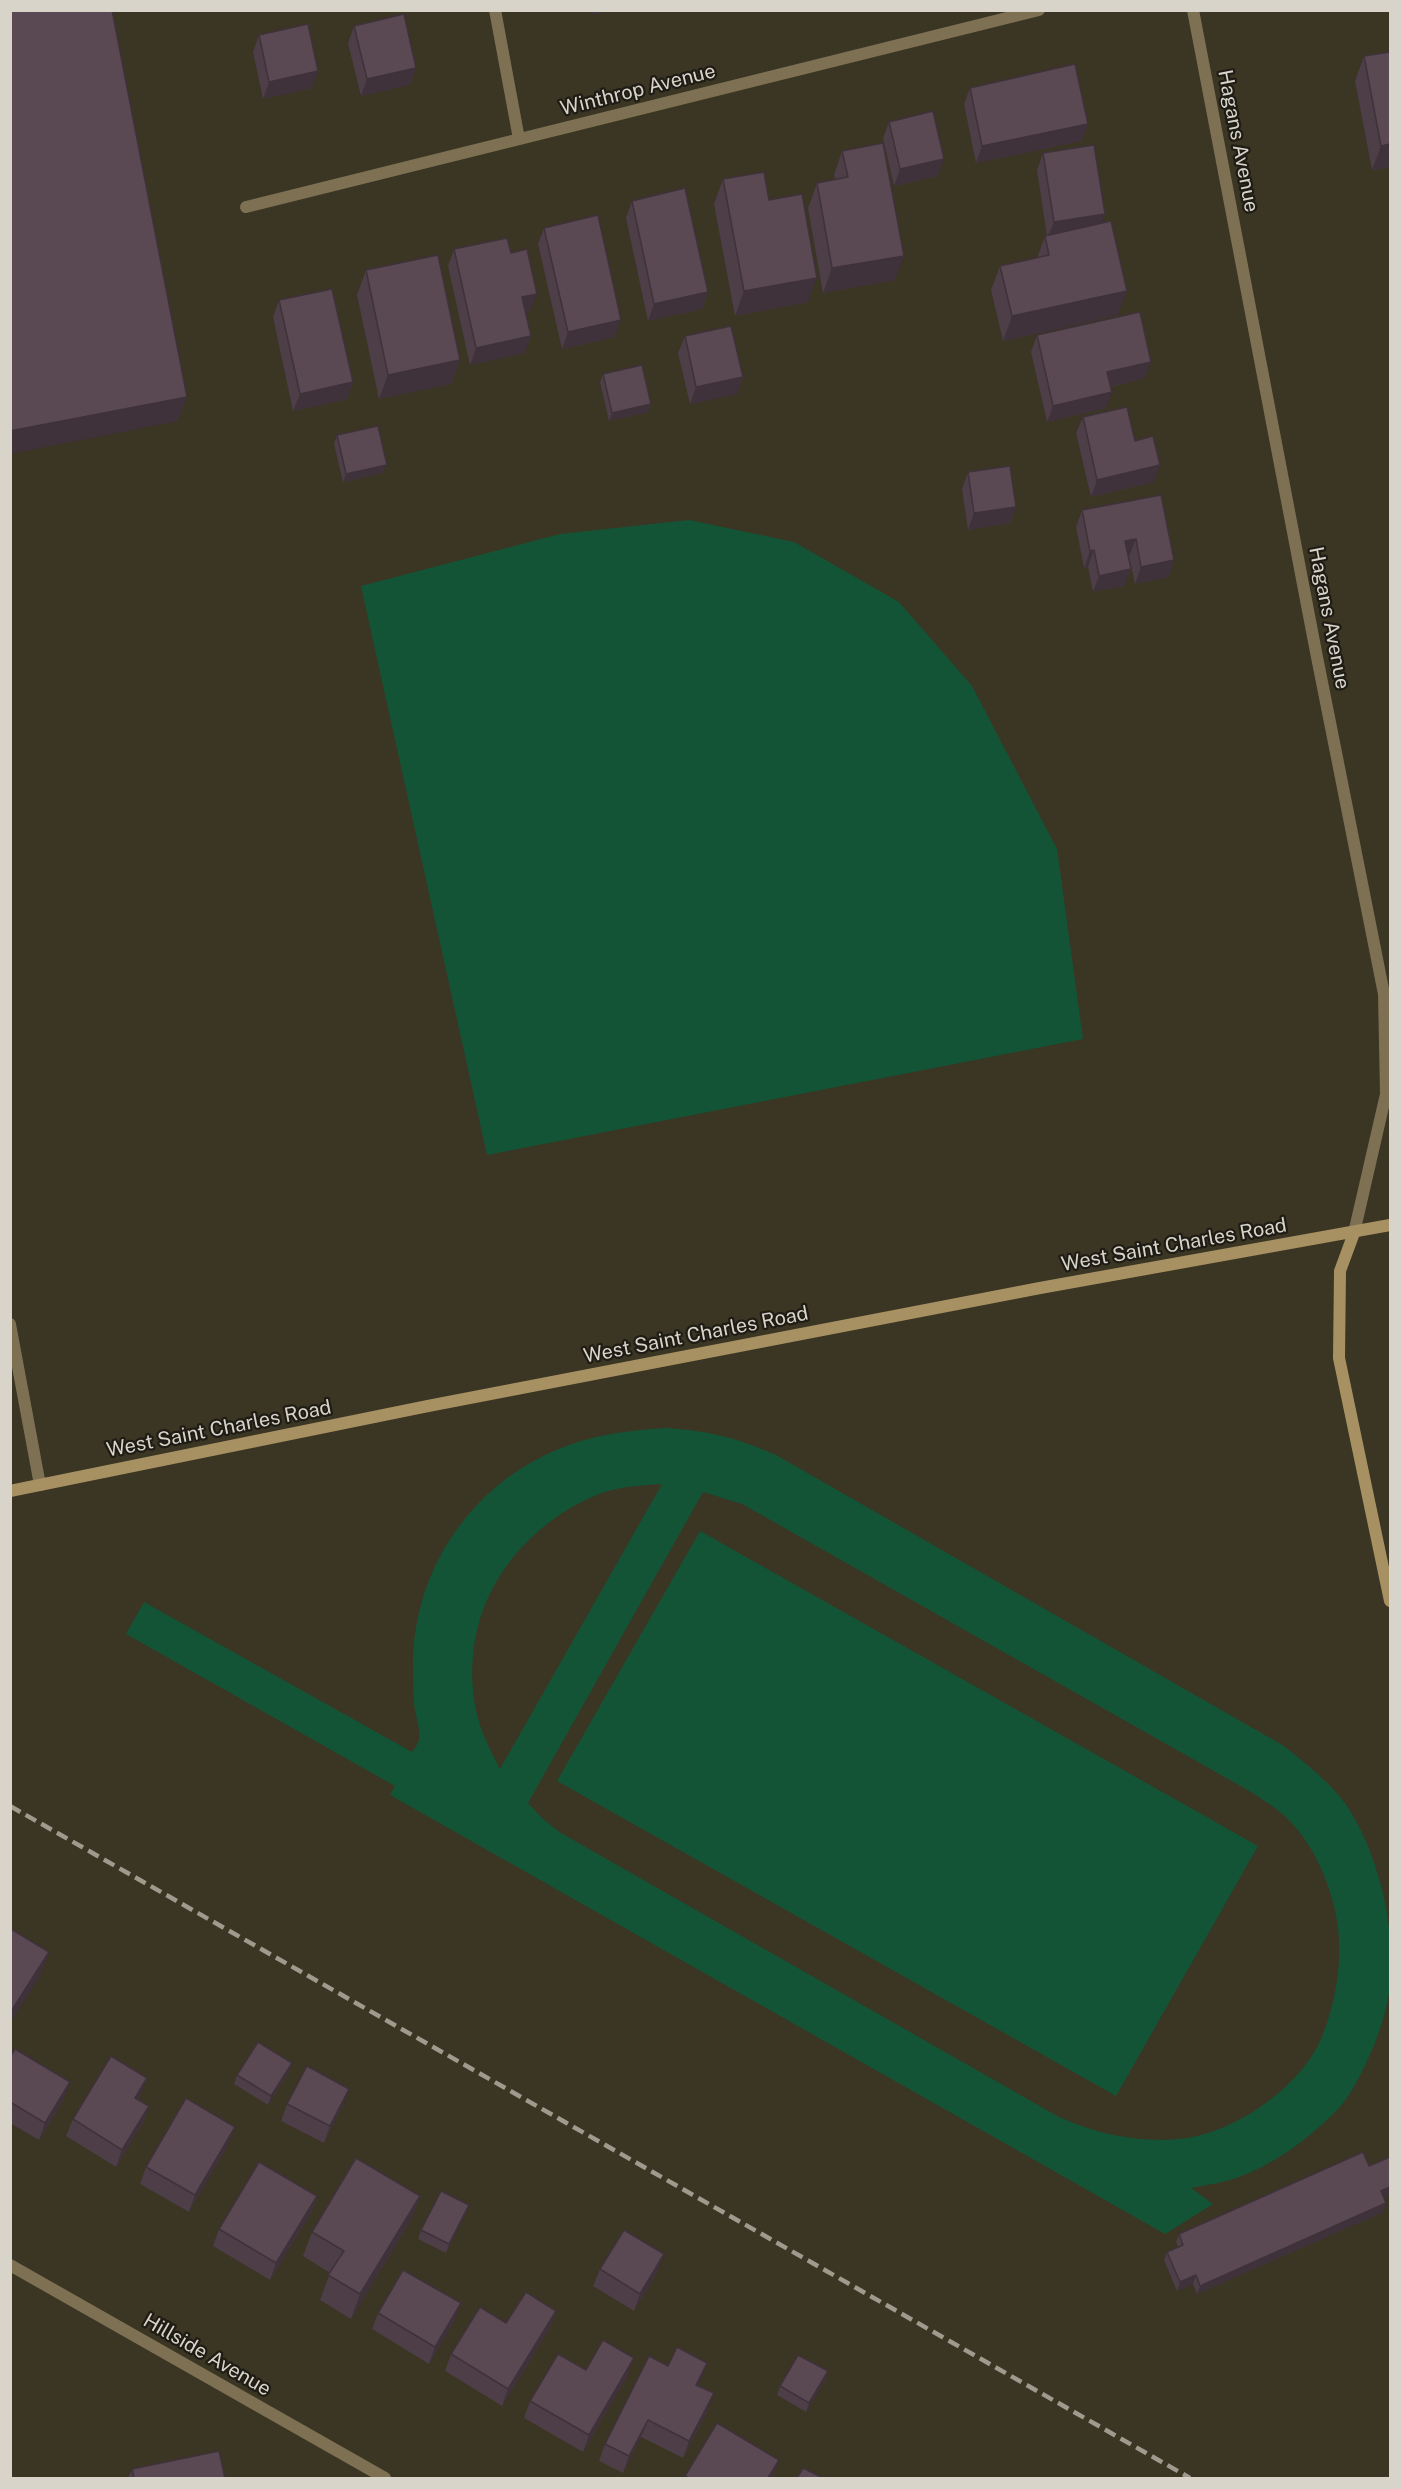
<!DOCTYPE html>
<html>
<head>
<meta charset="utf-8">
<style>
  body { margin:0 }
  #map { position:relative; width:1401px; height:2489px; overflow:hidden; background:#3b3523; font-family:"Public Sans",sans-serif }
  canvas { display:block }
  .frame { position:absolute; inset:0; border:12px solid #d8d4c9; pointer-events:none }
</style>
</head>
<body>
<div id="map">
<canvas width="1401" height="2489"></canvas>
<div class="frame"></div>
</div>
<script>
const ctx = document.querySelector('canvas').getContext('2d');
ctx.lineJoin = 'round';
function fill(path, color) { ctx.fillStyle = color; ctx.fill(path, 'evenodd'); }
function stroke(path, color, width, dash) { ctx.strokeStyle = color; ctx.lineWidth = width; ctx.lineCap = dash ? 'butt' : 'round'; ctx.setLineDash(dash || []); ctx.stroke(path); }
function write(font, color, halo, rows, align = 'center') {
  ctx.font = font + ' "Public Sans",sans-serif'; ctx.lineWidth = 4.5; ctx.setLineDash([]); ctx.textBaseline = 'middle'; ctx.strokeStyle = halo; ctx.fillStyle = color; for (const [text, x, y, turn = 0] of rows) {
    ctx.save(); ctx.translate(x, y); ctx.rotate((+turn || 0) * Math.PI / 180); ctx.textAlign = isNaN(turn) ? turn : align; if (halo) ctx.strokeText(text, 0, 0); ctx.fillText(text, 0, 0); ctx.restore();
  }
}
fill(new Path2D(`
  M689,520L794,542L899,602L972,686L1057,849L1083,1039L487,1155L361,586L560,534Z
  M665,1428C710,1431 734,1437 776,1455L1284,1746C1306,1764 1330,1782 1347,1806C1380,1856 1398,1935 1389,1994C1385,2017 1377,2039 1368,2059C1359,2078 1349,2099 1334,2113C1307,2140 1272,2166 1236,2178C1222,2183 1206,2185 1191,2188L1213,2204L1165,2234L390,1795L395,1786L126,1634L144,1602L412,1752C414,1749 418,1744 419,1740C421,1730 415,1715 414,1704C413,1689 413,1674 413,1659C417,1552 489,1464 592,1438C616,1432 640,1430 665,1428ZM662,1484L500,1769C490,1750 480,1730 476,1710C462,1634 490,1567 551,1521C570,1507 593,1494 616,1489C631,1486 647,1485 662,1484ZM703,1492L742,1504L1251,1792C1261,1799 1272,1805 1281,1813C1308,1835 1326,1873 1334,1906C1345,1949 1338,1998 1321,2039C1300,2087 1238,2130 1187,2138C1142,2144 1099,2135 1059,2117L561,1833L543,1819L528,1803Z
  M700,1531L1258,1846L1116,2096L557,1781Z`), '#145436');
stroke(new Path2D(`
  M495,10L519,139
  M1193,10L1316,652L1384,994L1386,1094L1354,1233
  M246,207L1039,10
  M10,1324L40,1485
  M10,2265L385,2478`), '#7e7153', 12);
stroke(new Path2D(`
  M1354,1233L1340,1271L1339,1358L1390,1601
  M10,1491L428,1406L1040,1288L1390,1225`), '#a79162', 12);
stroke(new Path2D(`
  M10,1806L1190,2478`), '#9f9a8d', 4.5, [12, 6]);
fill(new Path2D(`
  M354,26L416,68L410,85L361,96L348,43Z
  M259,35L312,88L263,99L253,52Z
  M1390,52V167L1372,170L1355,81L1364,56Z
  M970,88L1082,141L976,163L964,104Z
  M889,122L938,176L894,186L883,138Z
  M842,151L895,280L823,293L808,208L817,183L835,180L834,175Z
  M1043,153L1105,214L1101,223L1118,315L1003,341L991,290L1000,266L1037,258L1045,236H1047L1037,170Z
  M723,179L769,200L808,302L735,316L714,204Z
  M632,201L708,292L702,309L648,321L626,218Z
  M544,228L615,337L562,349L538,244Z
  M454,249L511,253L531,310L525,312V353L470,365L448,266Z
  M366,270L460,360L451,384L379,399L357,295Z
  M279,300L353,382L347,399L293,411L273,317Z
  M1037,335L1145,378L1111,387L1106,408L1047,422L1031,352Z
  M685,336L743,377L737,394L690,404L678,353Z
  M603,374L651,404L648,412L609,421L600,382Z
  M1083,417L1135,441L1154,482L1091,497L1076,433Z
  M337,435L383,473L343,482L334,444Z
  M968,472L1016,507L1010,523L968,530L962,489Z
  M1082,510L1174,560L1168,577L1135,584L1129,556H1128L1131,569L1124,586L1093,592L1088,567L1084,568L1076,527Z
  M10,2057L64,2099L39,2140L10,2123Z
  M289,2072L268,2105L234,2084L237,2075Z
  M141,2094L138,2100L149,2106L143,2123L116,2167L66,2136L73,2119Z
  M287,2104L343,2105L324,2143L281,2121Z
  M229,2143L189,2212L140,2184L146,2167Z
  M317,2196L311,2213L270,2280L213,2246L219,2229Z
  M420,2196L411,2220L351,2319L320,2300L330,2273L303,2256L312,2232Z
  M1383,2197V2212L1197,2294L1193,2284L1177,2291L1164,2260L1167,2252L1178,2247L1176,2242L1179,2234Z
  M466,2213L446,2253L418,2239L421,2230Z
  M600,2269L658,2271L634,2311L593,2286Z
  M556,2311L550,2328L502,2406L445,2371L451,2354L506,2323Z
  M378,2313L455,2320L429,2364L372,2329Z
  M707,2363L698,2385L708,2410L683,2458L641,2437L623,2473L599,2461L605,2444L668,2366Z
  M586,2370L628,2375L583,2452L524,2418L530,2401Z
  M828,2371L825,2380L806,2412L777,2395L780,2386Z
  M132,2469L225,2478H128Z`), '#4d3e47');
fill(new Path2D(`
  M593,10H617L591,15Z
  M416,68L410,85L361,96L367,79Z
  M318,71L312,88L263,99L269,82Z
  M1088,124L1082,141L976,163L982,146Z
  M1390,144V167L1372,170L1381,146Z
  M944,159L938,176L894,186L900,169Z
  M1105,214L1099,230L1047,238L1054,222Z
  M904,256L895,280L823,293L832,268Z
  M817,278L808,302L735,316L744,291Z
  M1127,291L1118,315L1003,341L1012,316Z
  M708,292L702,309L648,321L654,304Z
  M537,294L531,310L516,314L522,297Z
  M621,320L615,337L562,349L568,332Z
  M531,336L525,353L470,365L476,348Z
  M460,360L451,384L379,399L388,375Z
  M1151,362L1145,378L1101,389L1107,372Z
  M743,377L737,394L690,404L696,387Z
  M353,382L347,399L293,411L300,394Z
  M1112,392L1106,408L1047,422L1053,406Z
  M187,397L178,421L10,454V431Z
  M651,404L648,412L609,421L612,413Z
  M387,465L383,473L343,482L346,474Z
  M1160,465L1154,482L1091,497L1097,480Z
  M1016,507L1010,523L968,530L974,513Z
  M1136,539L1129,556L1119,558L1125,541Z
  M1094,550L1088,567L1084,568L1090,551Z
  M1174,560L1168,577L1135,584L1141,567Z
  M1131,569L1124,586L1093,592L1099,576Z
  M49,1952L40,1976L10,2023V2013Z
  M292,2063L289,2072L268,2105L271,2096Z
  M147,2078L141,2094L129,2115L135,2098Z
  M70,2082L64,2099L39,2140L45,2123Z
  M349,2089L343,2105L324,2143L330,2126Z
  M149,2106L143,2123L116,2167L122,2150Z
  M235,2127L229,2143L189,2212L195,2195Z
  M1390,2187V2194L1377,2200L1381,2191Z
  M317,2196L311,2213L270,2280L276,2263Z
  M420,2196L411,2220L351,2319L360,2294Z
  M1386,2203L1383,2212L1197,2294L1200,2286Z
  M469,2205L466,2213L446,2253L449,2244Z
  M664,2254L658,2271L634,2311L640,2294Z
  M1196,2275L1193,2284L1177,2291L1180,2282Z
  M461,2303L455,2320L429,2364L435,2347Z
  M556,2311L550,2328L502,2406L508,2389Z
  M634,2358L628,2375L583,2452L589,2435Z
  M707,2363L701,2379L690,2401L696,2385Z
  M828,2371L825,2380L806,2412L809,2403Z
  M714,2393L708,2410L683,2458L689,2441Z
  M648,2420L641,2437L623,2473L629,2456Z
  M779,2460L773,2477L772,2478H768Z`), '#3f323a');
const building = new Path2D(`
  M10,10H112L187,397L10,431Z
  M404,14L416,68L367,79L354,26Z
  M308,24L318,71L269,82L259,35Z
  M1390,52V144L1381,146L1364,56Z
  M1075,64L1088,124L982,146L970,88Z
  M933,111L944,159L900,169L889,122Z
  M883,143L904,256L832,268L817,183L848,177L842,151Z
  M1094,145L1105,214L1054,222L1043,153Z
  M764,172L769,200L802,194L817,278L744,291L723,179Z
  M685,188L708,292L654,304L632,201Z
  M598,215L621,320L568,332L544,228Z
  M1111,221L1127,291L1012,316L1000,266L1049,255L1045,236Z
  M507,238L511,253L527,249L537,294L522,297L531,336L476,348L454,249Z
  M438,255L460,360L388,375L366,270Z
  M332,289L353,382L300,394L279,300Z
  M1140,312L1151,362L1107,372L1112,392L1053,406L1037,335Z
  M731,326L743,377L696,387L685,336Z
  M642,365L651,404L612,413L603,374Z
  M1127,407L1135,441L1153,436L1160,465L1097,480L1083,417Z
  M378,426L387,465L346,474L337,435Z
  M1010,466L1016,507L974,513L968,472Z
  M1161,495L1174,560L1141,567L1136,539L1125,541L1131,569L1099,576L1094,550L1090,551L1082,510Z
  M11,1929L49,1952L10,2013V1930Z
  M258,2042L292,2063L271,2096L237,2075Z
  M15,2049L70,2082L45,2123L10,2102V2057Z
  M111,2056L147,2078L135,2098L149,2106L122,2150L73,2119Z
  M307,2066L349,2089L330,2126L287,2104Z
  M186,2098L235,2127L195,2195L146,2167Z
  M1363,2152L1369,2166L1390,2157V2187L1381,2191L1386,2203L1200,2286L1196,2275L1180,2282L1167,2252L1183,2245L1179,2234Z
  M356,2158L420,2196L360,2294L328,2275L344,2251L312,2232Z
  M259,2162L317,2196L276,2263L219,2229Z
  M441,2191L469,2205L449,2244L421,2230Z
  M624,2230L664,2254L640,2294L600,2269Z
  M403,2270L461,2303L435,2347L378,2313Z
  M526,2292L556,2311L508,2389L451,2354L480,2307L506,2323Z
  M603,2340L634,2358L589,2435L530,2401L558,2354L586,2370Z
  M677,2347L707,2363L696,2385L714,2393L689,2441L648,2420L629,2456L605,2444L649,2356L668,2366Z
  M798,2355L828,2371L809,2403L780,2386Z
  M717,2423L779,2460L768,2478H689L685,2476Z
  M219,2451L225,2478H134L132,2469Z
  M803,2468L823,2478H797Z`);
fill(building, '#5a4853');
stroke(building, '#3f323a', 1.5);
write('20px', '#d8d4c9', '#1f1c15', [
  ["Winthrop Avenue",638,90,-14],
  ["Hagans Avenue",1238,141,79],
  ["Hagans Avenue",1329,618,79],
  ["West Saint Charles Road",1174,1245,-10],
  ["West Saint Charles Road",696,1335,-11],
  ["West Saint Charles Road",219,1429,-11],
  ["Hillside Avenue",207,2355,30]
]);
</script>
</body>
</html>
